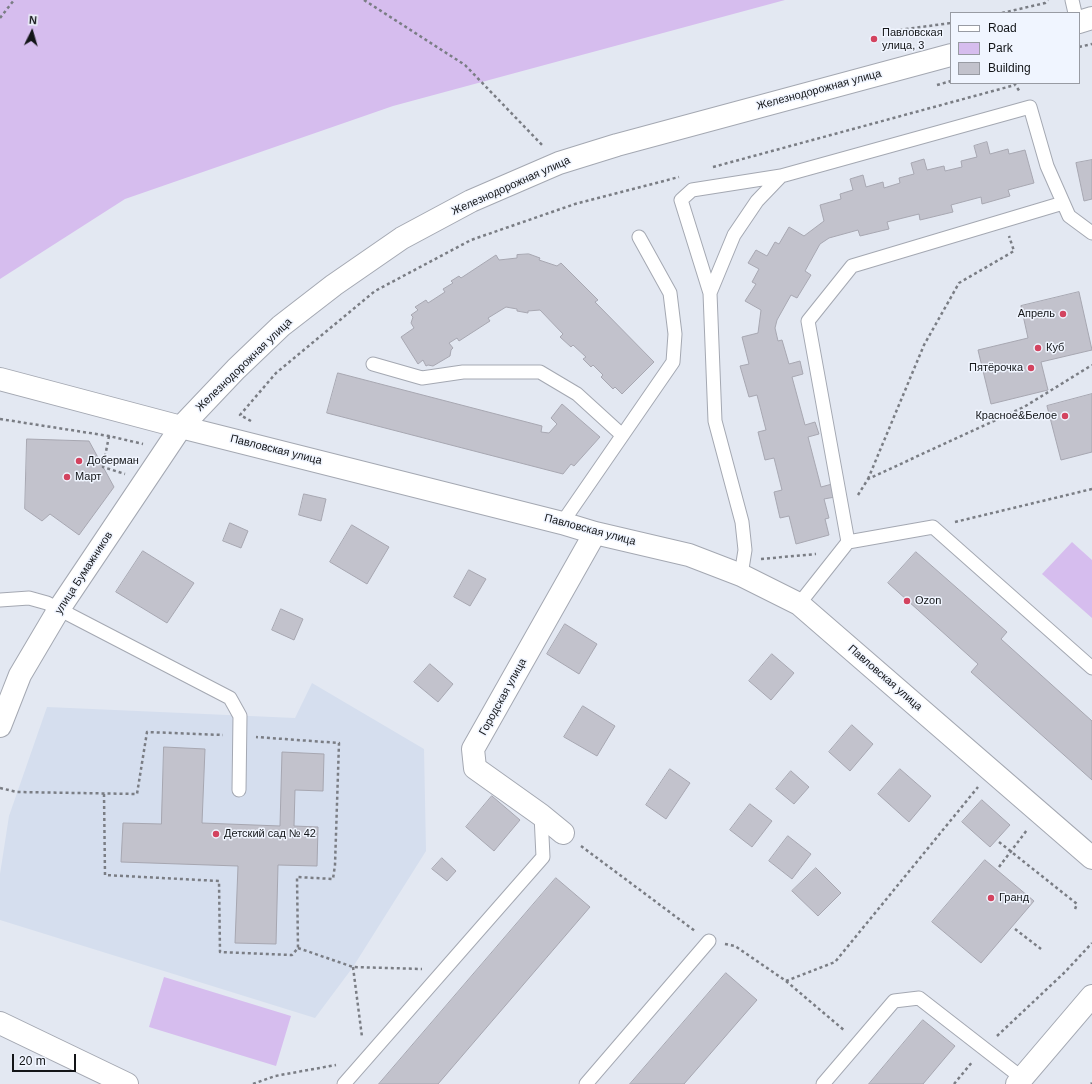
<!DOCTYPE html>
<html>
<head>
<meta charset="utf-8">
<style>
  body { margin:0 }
  #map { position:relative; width:1092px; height:1084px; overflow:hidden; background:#e3e8f2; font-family:Arial,sans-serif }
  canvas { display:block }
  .legend { position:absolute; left:950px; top:12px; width:130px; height:72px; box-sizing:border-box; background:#f0f5ff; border:1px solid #989ba3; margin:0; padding:5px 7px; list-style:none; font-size:12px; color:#131518 }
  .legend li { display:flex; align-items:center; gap:8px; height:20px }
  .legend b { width:20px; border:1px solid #989ba3 }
  .north { position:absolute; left:12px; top:12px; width:40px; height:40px; -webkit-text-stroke:3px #f0f5ff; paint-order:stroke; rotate:5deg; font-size:11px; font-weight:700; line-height:16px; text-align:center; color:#131518 }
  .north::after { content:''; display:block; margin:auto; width:14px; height:18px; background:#131518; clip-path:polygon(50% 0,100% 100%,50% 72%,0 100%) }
  .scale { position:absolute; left:12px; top:1054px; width:64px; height:18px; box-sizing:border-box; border:2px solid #131518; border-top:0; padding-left:5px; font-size:12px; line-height:14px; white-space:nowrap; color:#131518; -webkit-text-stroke:3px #f0f5ff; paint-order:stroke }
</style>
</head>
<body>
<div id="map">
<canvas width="1092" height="1084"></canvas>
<ul class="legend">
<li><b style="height:5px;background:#fff"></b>Road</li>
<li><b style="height:11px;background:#d6bdee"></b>Park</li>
<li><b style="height:11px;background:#c2c2cc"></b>Building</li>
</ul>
<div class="north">N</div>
<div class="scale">20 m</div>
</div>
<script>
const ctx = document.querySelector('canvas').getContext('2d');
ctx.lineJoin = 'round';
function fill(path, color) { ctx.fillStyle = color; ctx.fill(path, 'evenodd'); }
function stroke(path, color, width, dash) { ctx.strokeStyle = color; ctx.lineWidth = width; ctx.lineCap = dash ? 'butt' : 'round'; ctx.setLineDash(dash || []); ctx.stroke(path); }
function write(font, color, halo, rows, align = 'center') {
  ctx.font = font + ' Arial,sans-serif'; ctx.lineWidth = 3; ctx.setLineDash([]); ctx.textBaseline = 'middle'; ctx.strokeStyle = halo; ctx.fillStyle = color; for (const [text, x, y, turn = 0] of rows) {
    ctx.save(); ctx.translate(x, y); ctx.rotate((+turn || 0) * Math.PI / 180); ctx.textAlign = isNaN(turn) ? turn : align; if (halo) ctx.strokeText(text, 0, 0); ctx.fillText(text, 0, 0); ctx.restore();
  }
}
fill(new Path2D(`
  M312,683L424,749L426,851L353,967L315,1018L0,920V874L9,816L47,707L295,718Z`), '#d5deee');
fill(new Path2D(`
  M0,0H785L393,106L125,199L0,279Z
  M1072,542L1092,560V618L1042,574Z
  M164,977L291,1016L276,1066L149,1027Z`), '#d6bdee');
const building = new Path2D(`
  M987,142L990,154L1008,149L1009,154L1025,150L1034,183L1008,190L1010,196L982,204L981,197L951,205L953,212L920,220L919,214L887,222L889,229L860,236L858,230L829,238L820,244L805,271L811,275L797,298L791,295L777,320L775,328L778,341L782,340L789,364L800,361L803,374L792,377L805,425L815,422L819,434L808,437L821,487L832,484L835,497L824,499L829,518L825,519L829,535L796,544L789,516L780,518L774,492L782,490L774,458L765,460L758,432L766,430L757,395L749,397L740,366L749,364L742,337L758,333L761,310L745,301L756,284L752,282L759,269L748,263L756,250L767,256L775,242L779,244L789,227L804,236L824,221L820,205L841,199L840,194L853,190L850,179L863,175L866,187L883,182L884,188L900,183L899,178L914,174L911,163L924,159L927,170L944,166L945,171L962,167L961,161L977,157L974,146Z
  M1092,160V199L1084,201L1076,163Z
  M529,254L540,258L539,260L557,266L561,263L598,300L595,302L654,362L622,394L615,387L613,389L601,377L603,375L593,365L591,367L583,359L586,357L573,345L571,347L560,337L563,334L540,310L528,311V313L517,311V309L506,307L488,318L490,321L459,341L457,338L449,343L453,348L451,350L450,356L433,366L428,365L426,366L423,360L418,364L401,337L414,328L411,323L413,317L411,315L418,310L415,307L426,300L428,303L445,292L443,289L453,283L451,281L459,276L461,278L496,255L499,260L517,258V255Z
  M1079,292L1092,350L1041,362L1048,390L991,404L978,350L1028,338L1021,306Z
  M338,373L542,426L541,432L549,433L557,424L551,418L562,404L600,437L574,466L571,464L563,474L327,413Z
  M1092,394V452L1061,460L1047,406Z
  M27,439L89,441L114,487L79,535L50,514L42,521L25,509Z
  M304,494L326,499L321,521L299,515Z
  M230,523L248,531L241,548L223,541Z
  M352,525L389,547L367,584L330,562Z
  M143,551L194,583L167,623L116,592Z
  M916,552L1007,632L1001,639L1092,721V780L971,672L978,664L888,583Z
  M469,570L486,579L470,606L454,597Z
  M281,609L303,619L294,640L272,630Z
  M565,624L597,644L579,674L547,654Z
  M772,654L794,673L771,700L749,681Z
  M430,664L453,684L438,702L414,682Z
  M583,706L615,726L597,756L564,737Z
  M852,725L873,744L850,771L829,752Z
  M164,747L205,749L202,823L280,826L282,752L324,754L323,791L295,790L294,826L318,827L317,866L278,865L276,944L235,943L238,866L121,862L123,823L161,824Z
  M670,769L690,783L666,819L646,805Z
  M900,769L931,796L909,822L878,794Z
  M791,771L809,787L794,804L776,789Z
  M492,796L520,820L494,851L466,827Z
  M982,800L1010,825L990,847L962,822Z
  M750,804L772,821L752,847L730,830Z
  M788,836L811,854L792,879L769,861Z
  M442,858L456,871L447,881L432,869Z
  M985,860L1034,901L981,963L932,922Z
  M816,868L841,893L818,916L792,891Z
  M556,878L590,907L438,1084H379Z
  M726,973L757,1000L684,1084H630Z
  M923,1020L955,1046L923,1084H869Z`);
fill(building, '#c2c2cc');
stroke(building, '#a7a7b1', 1);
const service = new Path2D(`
  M1072,0L1075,13
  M710,293L681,200L692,190L781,176
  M373,364L422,378L463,372H540L577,394L622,435
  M562,523L673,362L675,334L670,293L639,237
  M848,542L808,321L852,266L1063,203
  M741,575L745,550L742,522L715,421L710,293L734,235L757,201L781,176L1030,107L1047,166L1069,216L1092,233
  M0,600L29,598L47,603L230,698L240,716L239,790
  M799,604L848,542L933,527L1092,668
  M344,1084L543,857L541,815
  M586,1084L709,941
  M823,1084L894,1001L919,998L1022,1078`);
const minor = new Path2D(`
  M0,726L20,675L59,609L181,427L562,523L595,533L689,555L741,575L799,604L1092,858
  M563,833L541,815L475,768L473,749L595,533
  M0,1023L127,1084
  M1017,1084L1092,996`);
const tertiary = new Path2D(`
  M1079,22L1092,18
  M0,379L181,427L236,369L281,326L334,285L402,238L471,201L559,163L617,145L951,55`);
stroke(service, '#a4a8b2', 15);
stroke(minor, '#a4a8b2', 24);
stroke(tertiary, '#a4a8b2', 24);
stroke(new Path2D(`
  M364,0L465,65L544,147
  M1002,13L1045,3L1048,0
  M0,18L14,0
  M882,34L906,29L951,23
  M1079,47L1092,44
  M1014,83L1020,92
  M937,85L951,81
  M713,167L1015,85
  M0,419L109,436L143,444
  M251,421L240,415L276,373L375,291L471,240L575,204L679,177
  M109,436L103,467L125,474
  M868,479L924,345L959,283L1014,251L1009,236
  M858,495L868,479L1024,407L1092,365
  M955,522L1092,489
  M761,559L816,554
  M0,788L17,792L137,794L147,732L223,735
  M104,794L105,875L219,881L220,952L292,955L298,948L297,877L333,879L335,865L339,743L256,737
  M999,842L1077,904L1075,909
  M581,846L695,931
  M999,867L1027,830
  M1015,929L1041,949
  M725,944L735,946L786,981L835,962L978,787
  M298,948L353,967L422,969
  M353,967L362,1037
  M786,981L845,1031
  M997,1036L1065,972L1092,943
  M253,1084L275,1076L336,1065
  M954,1084L973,1061
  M1091,1084L1092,1083`), '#7a7d84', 2.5, [3, 3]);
stroke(service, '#fff', 13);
stroke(minor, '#fff', 22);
stroke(tertiary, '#fff', 22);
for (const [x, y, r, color] of [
  [874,39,4,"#d3435f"],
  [1063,314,4,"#d3435f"],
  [1038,348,4,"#d3435f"],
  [1031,368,4,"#d3435f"],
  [1065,416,4,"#d3435f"],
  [79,461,4,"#d3435f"],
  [67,477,4,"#d3435f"],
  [907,601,4,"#d3435f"],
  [216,834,4,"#d3435f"],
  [991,898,4,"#d3435f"]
]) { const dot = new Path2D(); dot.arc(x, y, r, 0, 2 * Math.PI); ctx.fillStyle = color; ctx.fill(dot); stroke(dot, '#f0f5ff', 1.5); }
write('11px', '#131518', '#f0f5ff', [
  ["Павловская",882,33],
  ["улица, 3",882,46],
  ["Апрель",1055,314,"right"],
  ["Куб",1046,348],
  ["Пятёрочка",1023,368,"right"],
  ["Красное&Белое",1057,416,"right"],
  ["Доберман",87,461],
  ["Март",75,477],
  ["Ozon",915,601],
  ["Детский сад № 42",224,834],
  ["Гранд",999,898]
], 'left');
write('11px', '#131518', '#f0f5ff', [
  ["Железнодорожная улица",819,90,-15],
  ["Железнодорожная улица",511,186,-24],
  ["Железнодорожная улица",244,365,-44],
  ["Павловская улица",276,450,14],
  ["Павловская улица",590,530,15],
  ["улица Бумажников",84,573,-57],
  ["Павловская улица",885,678,41],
  ["Городская улица",503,697,-61]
]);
</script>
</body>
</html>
